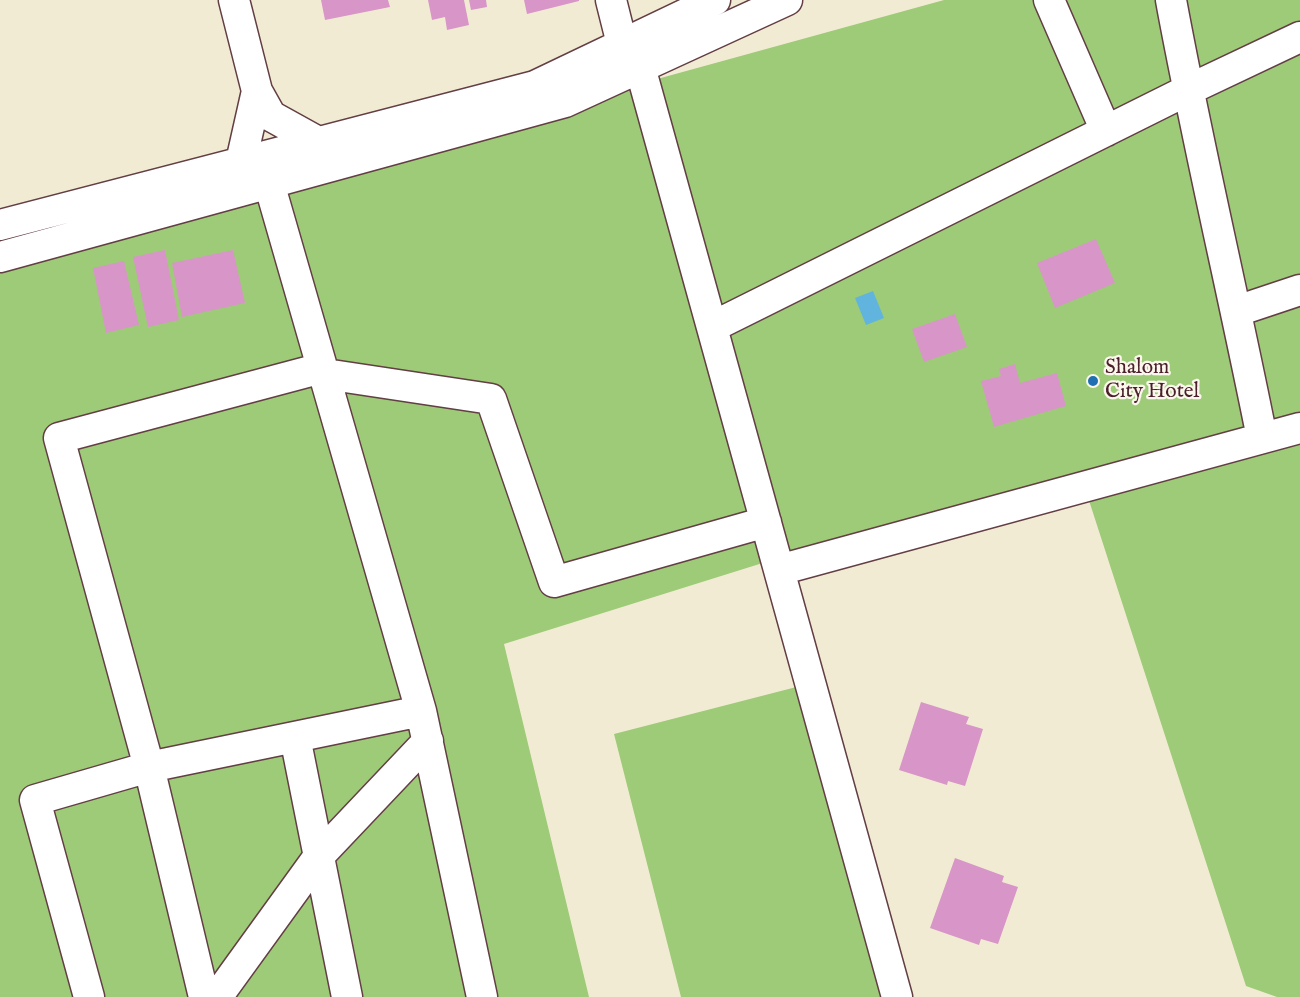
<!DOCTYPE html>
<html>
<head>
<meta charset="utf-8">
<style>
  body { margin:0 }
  canvas { display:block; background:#f2ebd3 }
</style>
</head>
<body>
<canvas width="1300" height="997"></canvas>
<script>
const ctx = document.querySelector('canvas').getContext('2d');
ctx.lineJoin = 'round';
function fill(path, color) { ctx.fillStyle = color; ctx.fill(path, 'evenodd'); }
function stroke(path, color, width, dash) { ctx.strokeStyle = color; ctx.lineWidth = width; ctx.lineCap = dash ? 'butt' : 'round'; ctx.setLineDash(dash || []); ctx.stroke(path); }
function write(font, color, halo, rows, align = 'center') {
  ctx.font = font + ' "IM FELL English",serif'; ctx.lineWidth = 4.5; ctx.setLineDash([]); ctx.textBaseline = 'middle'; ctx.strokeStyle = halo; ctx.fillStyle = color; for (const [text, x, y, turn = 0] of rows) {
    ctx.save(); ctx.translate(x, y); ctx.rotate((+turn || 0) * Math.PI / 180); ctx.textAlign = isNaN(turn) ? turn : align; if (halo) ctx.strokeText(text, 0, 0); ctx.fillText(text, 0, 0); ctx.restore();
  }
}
fill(new Path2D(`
  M944,0H1300V997H1277L1246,986L1084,485L785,556L504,644L589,997H0V260Z
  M808,684L888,997H681L614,734Z`), '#9ecb78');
fill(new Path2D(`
  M873,291L884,318L866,325L855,298Z`), '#61b4dd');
fill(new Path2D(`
  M321,0H388L390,7L325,20Z
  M428,0H464L469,25L447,30L445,17L432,20Z
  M469,0H486L487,7L471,10Z
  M524,0H579V1L527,14Z
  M1096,239L1115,283L1055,308L1037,263Z
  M165,250L179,320L148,327L133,257Z
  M233,250L245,303L182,317L172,263Z
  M124,261L139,325L106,333L93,268Z
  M955,314L967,347L924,362L912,329Z
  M1015,364L1020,383L1057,373L1066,406L994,427L981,381L1001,376L999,369Z
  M921,702L969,717L966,724L983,729L965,786L948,781L947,785L899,770Z
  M955,858L1004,876L1002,882L1018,887L998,944L981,939L979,945L930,928Z`), '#d796c7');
const minor = new Path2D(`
  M234,0L257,91L241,162
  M611,0L622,44
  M1049,0L1106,131
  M1171,0C1198,147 1233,292 1262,438
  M640,67L897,997
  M257,91L271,116L318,142
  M269,183L421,711L482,997
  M0,225L535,86L715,0
  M0,257L565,102L787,0
  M1237,311L1300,290
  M712,327L1188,90L1300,37
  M325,374L491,399L554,582L766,522
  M779,570L1300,428
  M295,737L347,997
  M89,997L35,800L149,767L421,711
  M204,997L149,767L59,438L322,368
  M217,997L319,856L428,741`);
stroke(minor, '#633e44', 33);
stroke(minor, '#fff', 30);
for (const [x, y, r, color] of [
  [1093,381,6,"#1f6fb2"]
]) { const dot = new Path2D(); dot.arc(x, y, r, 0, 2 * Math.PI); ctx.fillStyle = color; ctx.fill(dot); stroke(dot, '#fbf7ec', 2); }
write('21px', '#4a1f2b', '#fbf7ec', [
  ["Shalom",1105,369],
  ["City Hotel",1105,393]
], 'left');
</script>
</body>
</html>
